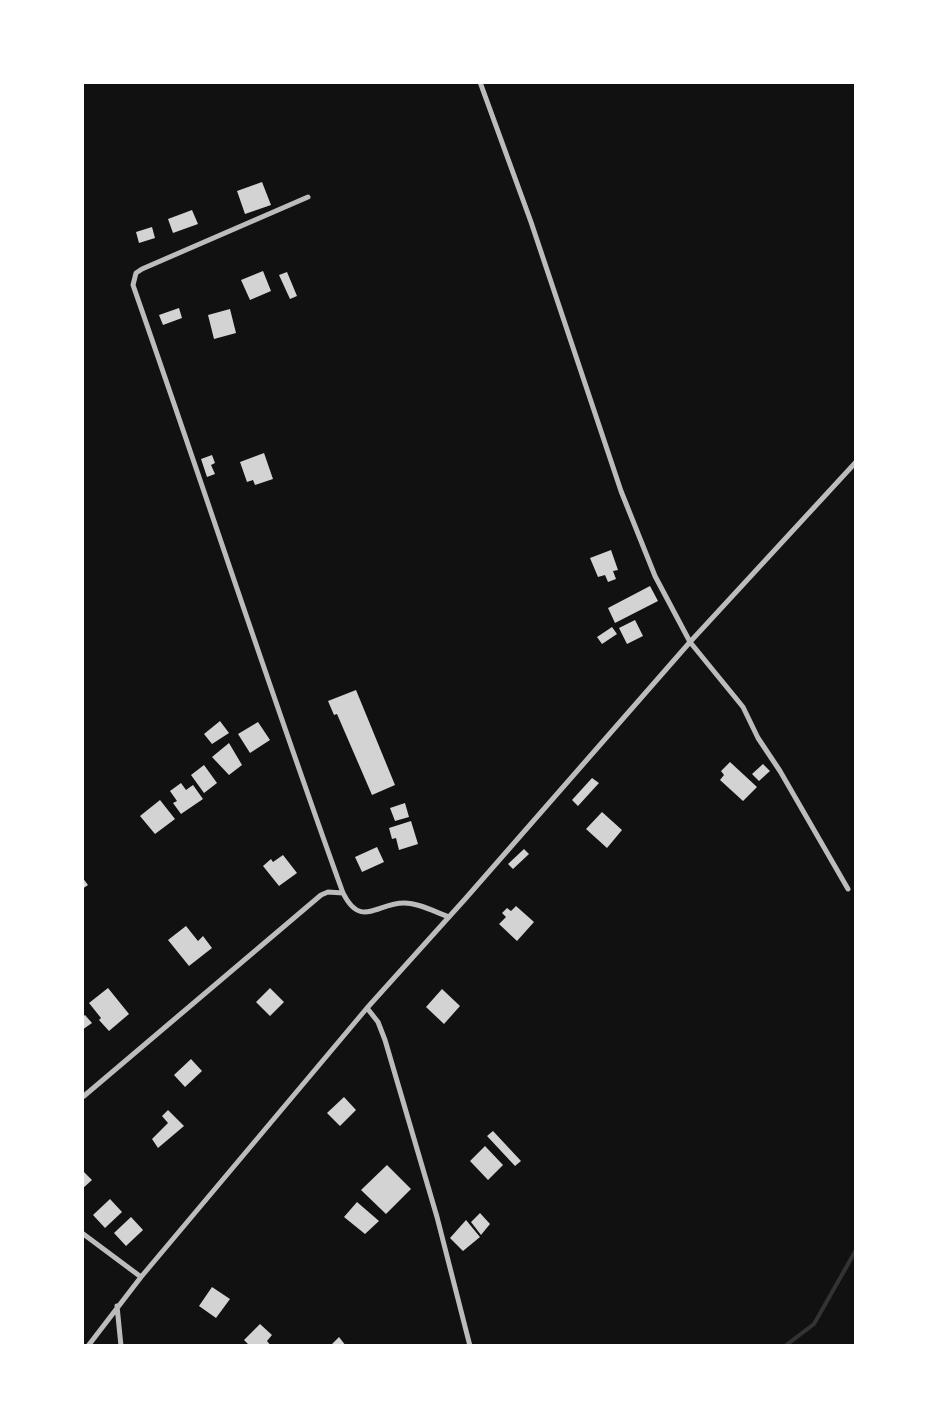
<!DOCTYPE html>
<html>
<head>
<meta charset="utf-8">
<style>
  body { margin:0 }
  #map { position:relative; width:938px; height:1428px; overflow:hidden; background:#111; font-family:Georgia,serif }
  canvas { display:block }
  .frame { position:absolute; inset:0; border:84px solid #fff; pointer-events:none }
</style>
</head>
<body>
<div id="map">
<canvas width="938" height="1428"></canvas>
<div class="frame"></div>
</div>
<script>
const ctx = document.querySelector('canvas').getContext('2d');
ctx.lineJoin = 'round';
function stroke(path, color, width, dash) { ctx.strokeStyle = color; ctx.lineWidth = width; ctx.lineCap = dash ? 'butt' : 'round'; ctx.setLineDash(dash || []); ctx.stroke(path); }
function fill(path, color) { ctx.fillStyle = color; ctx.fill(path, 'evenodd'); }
stroke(new Path2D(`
  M785,1346L814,1324L856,1250`), '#333', 4);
fill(new Path2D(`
  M262,182L271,205L245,214L237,191Z
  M192,210L198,224L173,233L168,219Z
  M152,227L155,238L139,243L136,232Z
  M263,271L271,291L250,300L241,280Z
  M287,272L297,296L290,299L279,275Z
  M179,308L182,318L163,325L159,315Z
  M230,309L236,333L214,339L208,315Z
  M264,453L273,479L255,485L253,480L247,482L240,462Z
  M212,455L215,463L211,465L215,474L207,477L201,459Z
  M611,550L618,570L613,571L616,579L608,582L605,575L598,577L590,558Z
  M650,586L658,601L615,623L608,608Z
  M635,620L643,636L627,644L619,628Z
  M612,627L617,634L602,644L597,637Z
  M356,690L395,785L372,795L337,714L334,715L328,701Z
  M220,721L229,733L212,744L204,734Z
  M258,722L270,740L250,753L238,734Z
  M229,743L242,765L229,775L212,757Z
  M730,762L757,787L743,801L720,780L724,775L721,771Z
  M763,764L770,771L759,781L752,774Z
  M204,765L217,783L204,793L191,775Z
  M592,778L599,783L578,806L572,800Z
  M181,783L186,790L193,785L203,799L181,814L173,803L177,801L170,791Z
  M160,800L175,819L155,834L140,816Z
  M405,803L409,817L395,821L390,808Z
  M602,812L622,830L607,848L586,829Z
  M411,821L418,844L399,850L396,838L392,839L389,828Z
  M377,847L384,862L362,872L355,857Z
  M524,849L529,854L513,869L508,864Z
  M283,855L297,873L279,886L263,866L271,859L273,862Z
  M82,877L88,885L82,889Z
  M516,906L534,922L517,941L499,924L506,917L502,913L507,908L511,911Z
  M186,926L198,941L203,936L212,948L189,966L168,940Z
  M108,988L129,1014L109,1031L99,1020L101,1018L89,1003Z
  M270,988L284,1002L270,1016L256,1002Z
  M442,989L460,1006L444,1024L426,1007Z
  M85,1015L92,1023L82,1030V1017Z
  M191,1059L202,1071L185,1087L174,1075Z
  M344,1097L356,1110L340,1126L327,1113Z
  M168,1110L184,1126L158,1148L152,1139L168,1123L162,1116Z
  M493,1131L521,1161L515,1166L487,1136Z
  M485,1146L503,1165L488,1180L470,1161Z
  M387,1165L411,1189L386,1214L361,1190Z
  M82,1170L92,1180L82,1189Z
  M110,1199L122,1212L105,1228L93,1215Z
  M357,1202L379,1221L365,1234L344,1217Z
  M480,1213L490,1224L481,1235L471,1222Z
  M131,1217L143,1230L126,1246L114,1233Z
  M466,1220L480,1237L463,1251L450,1238Z
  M212,1287L230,1299L216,1318L199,1306Z
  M260,1324L272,1335L267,1341L271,1346H250L244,1340Z
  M339,1337L346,1346H330Z`), '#d3d3d3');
stroke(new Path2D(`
  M480,82L531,222L621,491L655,576L690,642L743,707L758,738L780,771L848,889
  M308,197L142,269L136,273L133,285C204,488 270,691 343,893C361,929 377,903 404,903C419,903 435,912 449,917
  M367,1008L378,1022L385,1040L437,1217L470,1346
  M84,1096L321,895L328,892L343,893
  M82,1233L141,1277
  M117,1306L121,1346
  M88,1346L141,1277L367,1008L466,898L690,642L856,462`), '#bcbcbc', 5);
</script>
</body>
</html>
